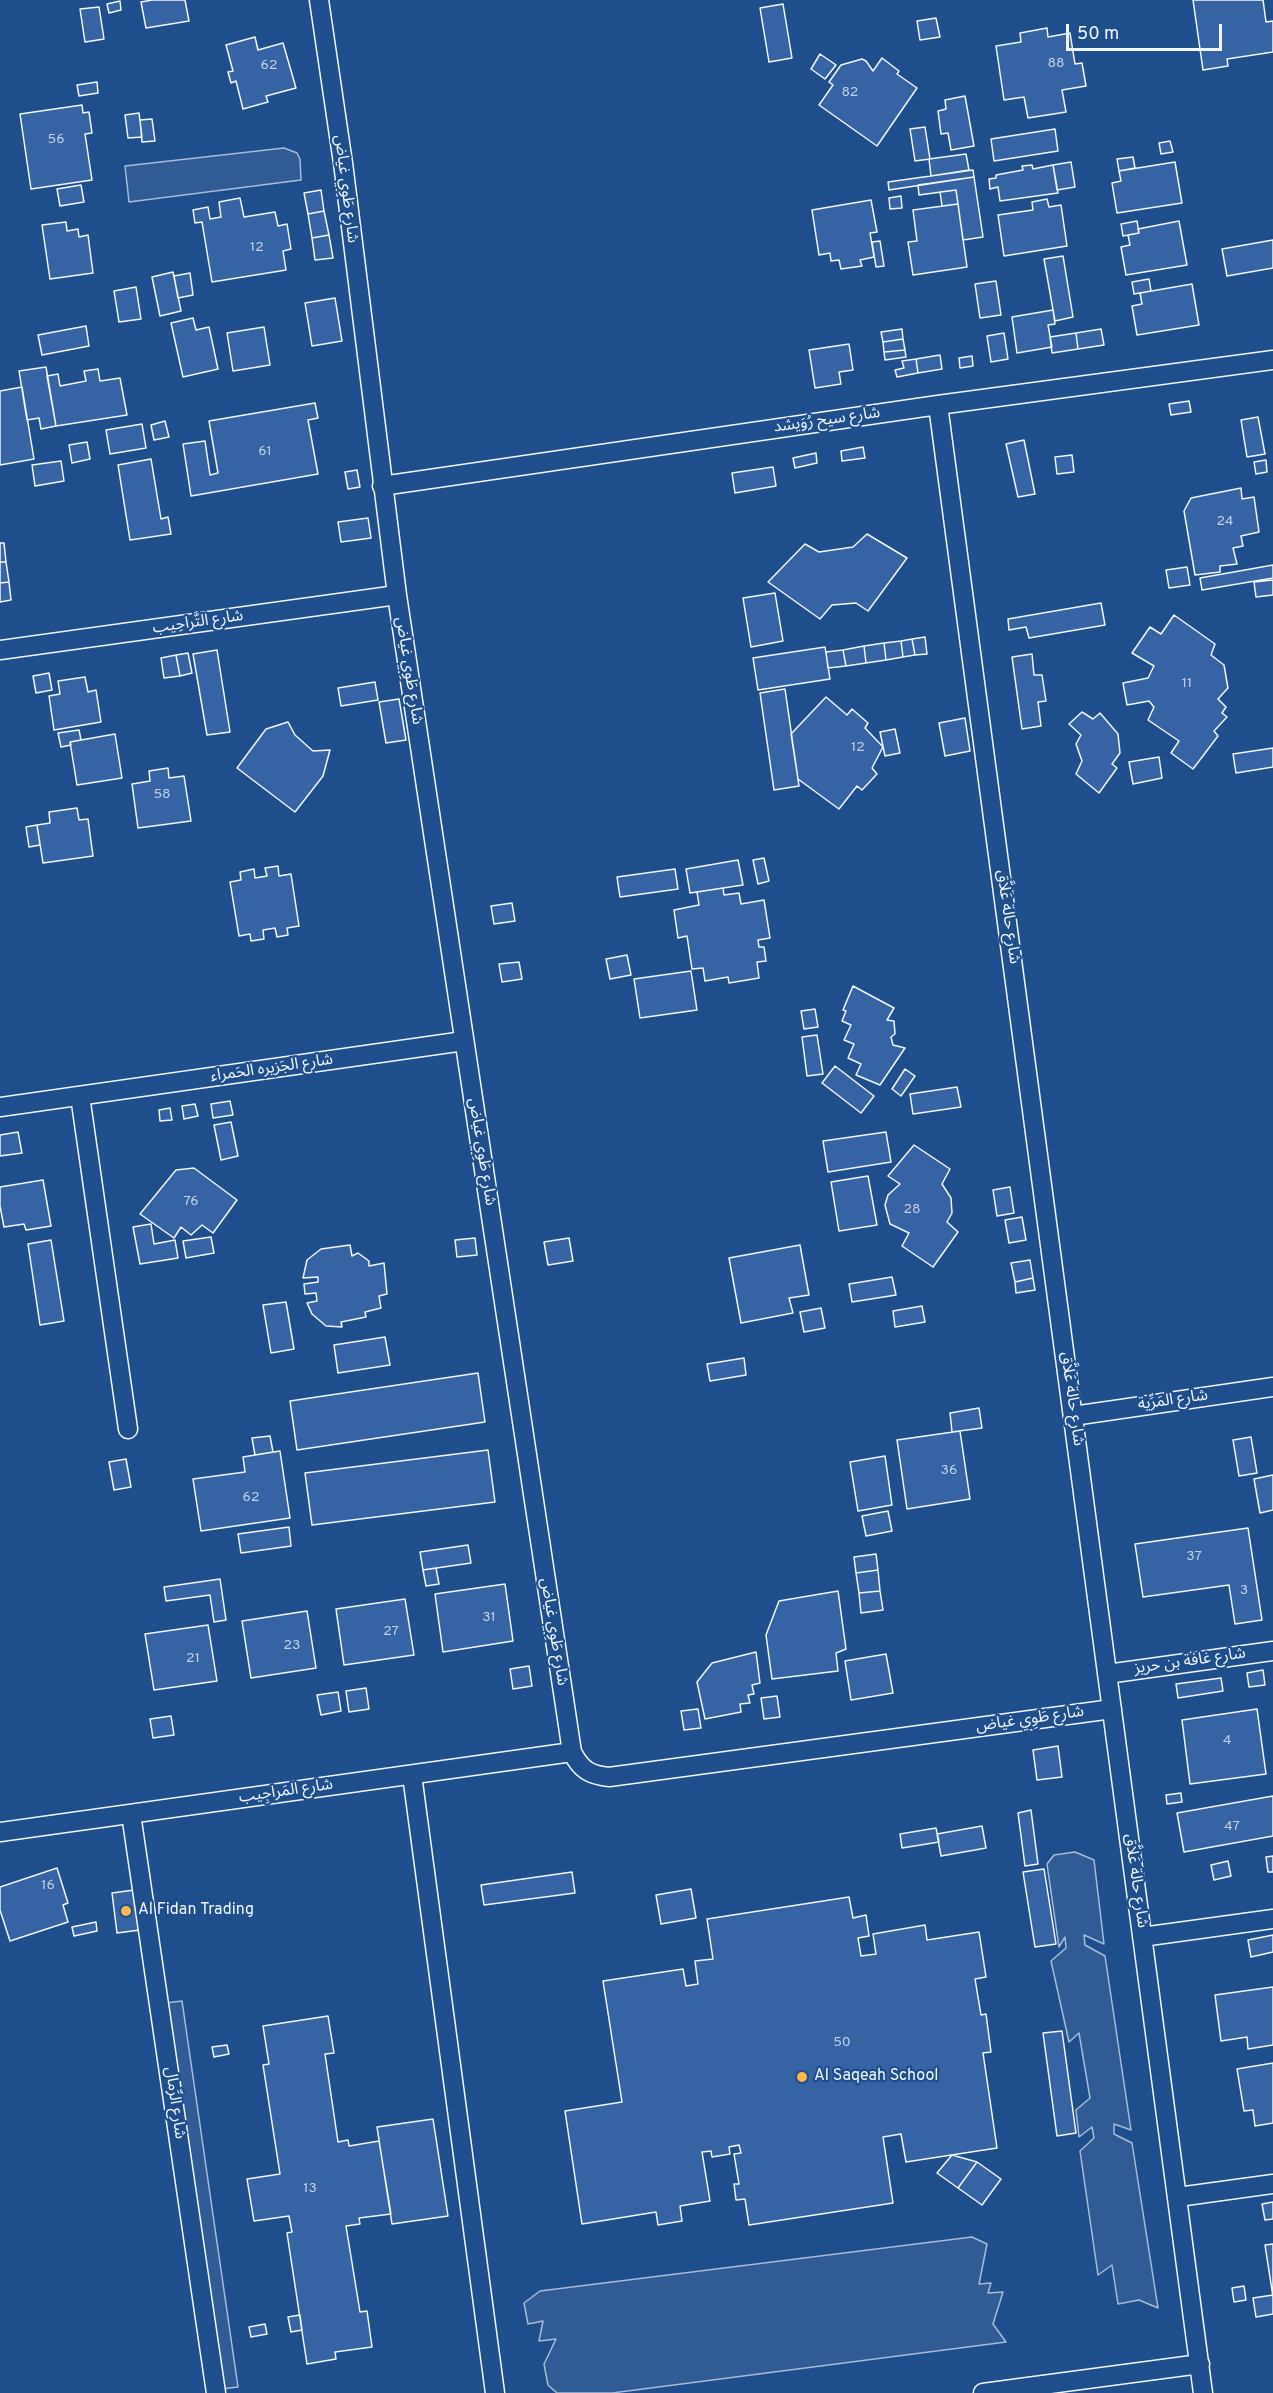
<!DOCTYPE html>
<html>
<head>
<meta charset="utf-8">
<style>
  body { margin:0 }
  #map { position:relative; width:1273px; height:2393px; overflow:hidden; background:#1f4e8c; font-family:Overpass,sans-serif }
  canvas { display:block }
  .scale { position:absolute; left:1066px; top:24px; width:156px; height:27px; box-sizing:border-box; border:3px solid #f2f6ff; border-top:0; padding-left:8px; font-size:18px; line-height:21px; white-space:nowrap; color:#f2f6ff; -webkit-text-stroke:4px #1f4e8c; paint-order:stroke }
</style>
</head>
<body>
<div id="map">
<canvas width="1273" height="2393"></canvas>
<div class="scale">50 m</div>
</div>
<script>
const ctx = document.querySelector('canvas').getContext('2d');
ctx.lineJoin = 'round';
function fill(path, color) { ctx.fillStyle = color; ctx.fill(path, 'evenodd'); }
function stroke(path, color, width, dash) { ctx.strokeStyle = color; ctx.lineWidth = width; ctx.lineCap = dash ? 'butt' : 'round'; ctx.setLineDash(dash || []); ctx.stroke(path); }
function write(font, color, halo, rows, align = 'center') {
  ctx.font = font + ' Overpass,"Noto Sans Arabic",sans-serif'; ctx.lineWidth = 4.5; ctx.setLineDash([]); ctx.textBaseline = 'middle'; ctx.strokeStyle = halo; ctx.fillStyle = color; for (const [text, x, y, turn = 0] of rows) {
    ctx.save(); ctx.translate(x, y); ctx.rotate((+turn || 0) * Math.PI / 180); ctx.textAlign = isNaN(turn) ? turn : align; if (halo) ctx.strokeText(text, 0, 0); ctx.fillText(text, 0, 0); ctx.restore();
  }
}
const built = new Path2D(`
  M284,148L297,153L300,159L301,180L129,202L125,166Z
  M1075,1852L1094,1860L1104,1944L1084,1935L1085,1945L1105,1956L1131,2130L1114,2124V2134L1132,2143L1158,2308L1139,2300L1118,2304L1112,2265L1098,2275L1080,2151L1094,2138L1092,2127L1079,2137L1076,2110L1090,2098L1079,2033L1069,2042L1051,1961L1066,1948L1065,1937L1059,1947L1047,1864L1054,1855Z
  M182,2001L238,2387L221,2389L165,2003Z
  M972,2237L987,2244L979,2284L991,2283L988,2293L1003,2292L993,2324L1006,2342L612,2393H557L548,2385L544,2364L556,2339L539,2341L543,2321L528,2324L524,2303L540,2291Z`);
fill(built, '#305b95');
stroke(built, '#a8bbd7', 1.5);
const building = new Path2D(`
  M152,0H185L189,21L146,28L141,2Z
  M1193,0H1263L1266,22L1273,21V52L1227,59L1228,66L1203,70Z
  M120,1L121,10L109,13L107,4Z
  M783,4L792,58L769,62L760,8Z
  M99,7L104,39L85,42L80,9Z
  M936,18L940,37L920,40L917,21Z
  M1047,28L1048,37L1070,33L1075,64L1082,63L1086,86L1062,90L1066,112L1028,118L1024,97L1004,100L996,46L1021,42L1020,33Z
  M255,37L258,50L283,43L296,88L266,96L268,102L243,109L236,81L231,83L228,72L233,71L226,45Z
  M820,54L836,65L825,79L811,69Z
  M882,58L899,71L897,74L917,88L877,146L819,105L833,85L829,82L841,65L862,59L866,61L873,71Z
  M97,82L98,93L79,96L77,85Z
  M965,96L974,146L951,150L948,133L941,134L938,111L946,109L945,100Z
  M82,105L83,113L89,112L92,133L85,134L92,180L31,189L20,114Z
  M139,113L142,137L128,138L125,115Z
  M152,119L155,141L142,142L140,120Z
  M925,127L930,159L915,161L910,129Z
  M1055,129L1058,151L994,161L991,139Z
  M1170,141L1173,152L1161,154L1159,143Z
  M966,154L969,170L931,176L929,159Z
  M1133,157L1135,168L1119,171L1117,159Z
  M1071,162L1075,187L1057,190L1053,165Z
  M1175,162L1182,203L1117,213L1112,183L1121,181L1119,171Z
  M1032,165L1033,169L1053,165L1058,193L1000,201L998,187L990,189L989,179L996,178V175L1023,170L1022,166Z
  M973,170L974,177L889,190L888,182Z
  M974,177L983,237L963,240L956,190L919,195L918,185Z
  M81,185L84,202L60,206L57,189Z
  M321,190L324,211L308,214L304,193Z
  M956,190L958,204L942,206L940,192Z
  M901,196L902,208L890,209L889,198Z
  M240,198L244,217L275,212L278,226L287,224L291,249L283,251L286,270L212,282L202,222L195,223L193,210L208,207L210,219L221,217L219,202Z
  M1047,199L1049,207L1061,205L1067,246L1004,256L998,215L1033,210L1032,202Z
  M871,200L877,232L870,233L874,257L860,260L862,266L841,269L839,260L831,261L830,253L819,255L812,210Z
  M958,204L967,267L913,275L908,242L917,241L913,210Z
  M324,211L329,235L312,238L308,214Z
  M1137,221L1139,233L1123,236L1121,224Z
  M1179,221L1187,265L1126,275L1121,247L1130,245L1128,235L1139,233L1138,229Z
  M66,222L67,231L78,229L79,237L88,235L93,273L50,279L42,225Z
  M329,235L333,258L315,260L312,238Z
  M1273,240V268L1227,276L1222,249Z
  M880,241L884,266L876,267L872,242Z
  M1063,256L1073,317L1055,321L1044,259Z
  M173,272L181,311L160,316L152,277Z
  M190,273L193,295L178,298L174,276Z
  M1149,279L1151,291L1134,294L1132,282Z
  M996,281L1001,315L980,318L975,284Z
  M1192,284L1199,325L1137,335L1132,306L1142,304L1140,293Z
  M136,287L141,319L119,322L114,291Z
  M335,298L342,341L312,346L305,303Z
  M1053,310L1055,324L1048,325L1052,347L1017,353L1012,317Z
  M193,318L196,330L209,327L218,369L183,377L171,323Z
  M86,326L89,346L42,355L38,335Z
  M264,327L270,365L233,371L227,333Z
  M902,329L903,339L883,342L881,332Z
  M1101,329L1104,345L1078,349L1076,333Z
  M1004,333L1008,359L991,362L987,336Z
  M1076,333L1078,349L1052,353L1050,337Z
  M903,339L905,350L884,352L883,342Z
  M849,344L853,370L839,372L841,384L815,388L809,350Z
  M905,350L906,357L885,360L884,352Z
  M940,355L942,369L918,373L916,359Z
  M972,356L973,366L960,368L959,358Z
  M916,359L918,373L897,377L895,370L904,368L902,361Z
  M46,367L56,426L41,429L39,418L27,420L19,371Z
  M98,369L100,381L120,378L127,415L56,426L47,376L58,374L60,386L86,381L84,371Z
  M22,387L34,459L0,465V391Z
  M1189,401L1191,412L1171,415L1169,404Z
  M315,403L318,418L308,420L318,474L191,496L183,444L205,441L210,475L218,473L209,421Z
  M1258,417L1265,454L1247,457L1241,420Z
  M165,421L169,437L154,440L151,425Z
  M142,424L146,448L110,454L106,430Z
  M1024,440L1035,494L1018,497L1006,444Z
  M87,442L90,459L72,463L69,445Z
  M863,447L865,458L842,461L841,451Z
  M816,453L817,463L795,468L793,458Z
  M1072,455L1074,472L1057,474L1055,457Z
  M151,459L161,519L168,517L171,534L130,540L118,465Z
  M1266,460L1267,472L1256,474L1254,462Z
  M61,461L64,481L35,486L32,465Z
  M773,467L776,486L735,493L732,473Z
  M357,470L360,487L348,489L345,472Z
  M1241,488L1242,499L1254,497L1259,532L1241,536L1243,546L1233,548L1237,564L1220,566V572L1195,575L1184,511L1191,498Z
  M368,518L371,538L341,542L338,522Z
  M867,534L907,558L868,611L856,603L832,605L820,619L768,582L805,544L819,552L853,547Z
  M0,543H4L6,562H0Z
  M0,562H6L9,582L0,583Z
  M1273,565V578L1202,590L1200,578Z
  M1187,567L1190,585L1169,588L1166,570Z
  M1273,580V595L1256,597L1254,582Z
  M9,582L11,600L0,602V583Z
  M775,593L783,641L751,647L743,598Z
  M1101,603L1105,625L1029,638L1026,627L1009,630L1008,619Z
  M1174,615L1215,644L1211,655L1224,665L1228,688L1218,699L1226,707L1222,713L1227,717L1214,731L1218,736L1193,769L1171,753L1179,741L1148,720L1154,707L1149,701L1127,705L1123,683L1148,678L1154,666L1132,653L1150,627L1161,634Z
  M925,637L927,654L915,655L912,639Z
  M912,639L915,655L903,657L901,641Z
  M901,641L903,657L886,660L884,643Z
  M884,643L886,660L866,663L864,646Z
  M864,646L866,663L846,666L843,650Z
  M825,647L830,679L758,690L753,658Z
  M217,650L230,732L207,735L193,654Z
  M843,650L846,666L828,668L826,652Z
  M188,653L192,673L180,676L176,655Z
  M1032,654L1034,675H1042L1046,701L1038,702L1041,726L1022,729L1012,657Z
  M176,655L180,676L164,678L161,658Z
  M49,673L52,690L36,693L33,676Z
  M85,677L88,692L96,690L101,722L54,730L49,696L60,694L58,681Z
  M375,682L378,700L341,706L338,688Z
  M785,689L799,786L774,790L760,693Z
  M826,697L847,715L852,709L868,723L865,728L883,747L872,768L877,774L862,790L857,786L839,809L798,779L791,734Z
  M399,699L406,740L386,743L379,702Z
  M1082,712L1093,719L1100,713L1118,734L1120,753L1112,764L1117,768L1099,793L1076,774L1082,761L1076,744L1081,735L1069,724Z
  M965,718L970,751L945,756L939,723Z
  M288,722L295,735L313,751L330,750L323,776L295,812L237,768L266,729Z
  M895,729L900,753L885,756L880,732Z
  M79,730L81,740L70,742L71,745L61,747L58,733Z
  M115,734L122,778L77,785L70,742Z
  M1273,748V767L1236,773L1233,754Z
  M1159,757L1162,778L1133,784L1129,762Z
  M168,768L169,778L184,776L191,821L138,828L132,784L150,781L149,771Z
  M77,808L79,820L88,819L93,856L43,863L37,825L50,823L49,812Z
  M37,825L40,845L29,847L26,827Z
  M764,858L769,881L758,884L753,860Z
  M738,860L743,885L690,893L686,869Z
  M278,866L279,876L291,874L299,926L287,928L288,935L277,937L275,928L263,930L264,939L251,941L250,934L239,936L230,882L241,880L240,872L254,869L255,878L267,876L265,868Z
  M675,869L678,889L620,897L617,877Z
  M723,888L724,895L739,893L741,904L764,900L770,938L758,940L759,947H764L766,961L757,962L759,978L729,983L728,977L705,981L703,968L692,969L687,936L678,938L674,910L699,905L697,892Z
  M512,903L515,921L494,924L491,906Z
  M627,955L631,975L610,979L606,959Z
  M519,962L522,979L502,982L499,964Z
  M691,971L697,1010L640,1018L634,979Z
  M853,986L894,1008L887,1020L894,1021L895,1034L891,1037L893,1045L905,1048L880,1085L856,1075L861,1064L848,1058L854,1044L844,1040L851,1025L842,1021L846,1011L843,1010Z
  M815,1009L818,1027L804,1029L801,1011Z
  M817,1035L823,1074L807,1076L802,1037Z
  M835,1066L874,1096L861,1113L822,1083Z
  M905,1069L915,1076L901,1096L892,1089Z
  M957,1087L961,1107L913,1114L910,1094Z
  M230,1101L233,1115L213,1118L211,1104Z
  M195,1104L198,1116L184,1119L182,1106Z
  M170,1108L172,1120L160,1121L159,1110Z
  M231,1122L238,1156L221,1160L214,1125Z
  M18,1132L22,1153L0,1156V1135Z
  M886,1132L891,1162L828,1172L823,1141Z
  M914,1145L950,1169L942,1184L951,1198L952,1213L947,1222L958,1232L933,1267L902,1246L909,1233L890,1224L885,1205L888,1195L900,1184L888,1176Z
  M194,1168L237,1200L213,1233L202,1225L191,1235L181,1227L174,1238L140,1214L176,1170Z
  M868,1176L877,1225L839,1231L831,1182Z
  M43,1180L51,1226L26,1230L24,1224L4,1227L0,1206V1187Z
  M1010,1187L1014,1213L997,1216L993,1190Z
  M1022,1217L1026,1240L1009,1243L1005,1220Z
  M151,1224L154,1244L175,1240L178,1258L140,1264L133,1227Z
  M211,1237L214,1253L186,1258L183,1241Z
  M475,1238L477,1255L457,1257L455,1240Z
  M569,1238L573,1261L548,1265L544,1242Z
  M51,1240L64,1321L40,1325L28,1244Z
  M350,1245L352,1256L358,1253L369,1261V1266L384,1263L387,1294L379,1296L381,1308L365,1312L366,1317L341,1322L342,1327L326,1326L312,1314L307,1303L317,1301L316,1293L305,1294L304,1284L318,1282V1277L303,1278L307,1260L321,1249Z
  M800,1245L809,1295L789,1298L793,1313L741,1323L729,1258Z
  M1030,1260L1033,1278L1015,1282L1011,1263Z
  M892,1277L896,1295L852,1302L849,1284Z
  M1033,1278L1035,1290L1016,1293L1015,1282Z
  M286,1302L294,1349L271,1353L263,1305Z
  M922,1306L925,1322L895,1327L893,1311Z
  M821,1308L825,1328L804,1332L800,1312Z
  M385,1337L390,1365L338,1373L334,1345Z
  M744,1358L746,1375L710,1381L707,1364Z
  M478,1373L485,1422L297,1450L290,1401Z
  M979,1408L982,1428L952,1432L950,1413Z
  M960,1431L970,1499L907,1509L897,1440Z
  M270,1436L273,1452L255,1455L252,1438Z
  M1251,1437L1257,1473L1239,1476L1233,1440Z
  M488,1450L495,1502L312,1525L305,1473Z
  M280,1451L290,1518L201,1531L193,1479L245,1472L243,1457Z
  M885,1456L892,1505L858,1511L850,1462Z
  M126,1459L131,1487L114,1490L109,1462Z
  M1273,1475V1510L1260,1513L1254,1479Z
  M888,1511L892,1531L866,1536L862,1516Z
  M289,1527L291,1546L241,1553L238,1534Z
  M1248,1528L1262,1620L1235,1624L1229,1585L1143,1597L1135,1544Z
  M468,1545L471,1563L423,1570L420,1552Z
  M876,1554L878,1570L856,1573L854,1557Z
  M436,1568L439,1584L426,1586L423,1570Z
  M878,1570L880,1591L859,1593L856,1573Z
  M220,1579L226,1620L214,1622L210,1595L166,1601L164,1587Z
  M505,1584L513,1641L443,1652L435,1594Z
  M838,1591L846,1649L836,1653L838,1671L772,1679L766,1635L779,1601Z
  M880,1591L883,1610L861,1613L859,1593Z
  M405,1599L414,1655L344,1665L336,1609Z
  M307,1611L316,1668L251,1678L242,1621Z
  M208,1625L217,1681L154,1690L145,1634Z
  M756,1652L760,1683L752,1685L754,1694L748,1695L750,1703L740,1704L741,1712L705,1719L697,1682L712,1663Z
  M886,1654L893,1693L851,1700L845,1661Z
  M529,1666L532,1686L513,1689L510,1669Z
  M1263,1670L1265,1685L1249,1687L1247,1673Z
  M1221,1678L1223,1691L1178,1698L1176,1684Z
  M366,1688L369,1709L349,1712L346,1691Z
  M338,1692L341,1711L321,1715L317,1695Z
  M777,1696L780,1717L764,1719L761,1698Z
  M698,1709L701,1728L684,1730L681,1711Z
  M1257,1709L1266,1774L1190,1784L1182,1720Z
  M171,1716L174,1735L153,1738L150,1719Z
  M1058,1746L1062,1777L1037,1780L1033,1750Z
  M1181,1793L1182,1802L1167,1804L1166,1795Z
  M1273,1796V1836L1184,1852L1177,1813Z
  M1031,1810L1038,1864L1025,1866L1018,1813Z
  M982,1826L986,1848L941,1856L937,1834Z
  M936,1828L939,1842L902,1848L900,1834Z
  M1273,1856V1872H1268L1266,1857Z
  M1228,1861L1231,1876L1214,1880L1211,1865Z
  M57,1868L68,1903L63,1905L68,1922L10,1941L0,1910V1887Z
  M1044,1869L1056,1944L1035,1947L1023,1872Z
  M572,1872L575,1893L484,1905L481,1885Z
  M691,1889L696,1918L661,1924L656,1895Z
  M134,1890L140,1930L117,1933L112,1893Z
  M849,1897L853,1918L866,1915L869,1936L858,1938L861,1956L876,1954L873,1934L925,1925L927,1940L979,1932L986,1977L975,1979L981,2015L986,2014L991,2052L983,2053L997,2148L906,2162L901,2134L883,2137L893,2203L749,2225L745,2199L736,2200L734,2184H739L734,2154L741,2153L739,2145L729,2147L730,2154L712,2157L711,2151L702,2152L710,2201L680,2206L682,2221L658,2225L656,2212L582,2224L565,2111L622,2102L603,1981L683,1969L686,1986L698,1984L695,1961L713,1959L707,1919Z
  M96,1922L97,1931L74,1936L72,1927Z
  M1273,1935V1952L1251,1957L1248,1940Z
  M1273,1987V2045L1248,2049L1247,2037L1221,2041L1215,1995Z
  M328,2016L334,2053L325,2054L338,2142L348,2140L349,2146L379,2141L391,2214L359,2218L360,2224L346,2226L360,2312L367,2311L372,2347L335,2352L336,2359L307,2364L287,2233L292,2232L289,2216L254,2221L247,2179L280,2174L263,2065L269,2064L263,2026Z
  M1062,2031L1076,2133L1057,2136L1043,2033Z
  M227,2045L229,2054L214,2057L212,2047Z
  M1273,2063V2123L1255,2126L1253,2110L1244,2111L1237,2069Z
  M433,2119L448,2216L392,2224L377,2127Z
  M952,2155L977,2162L958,2188L937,2173Z
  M977,2162L1001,2179L982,2205L958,2188Z
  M1273,2202V2219L1265,2220L1262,2204Z
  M1273,2244V2297L1265,2245Z
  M1244,2286L1246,2300L1234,2302L1232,2288Z
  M1273,2295V2314L1256,2317L1253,2298Z
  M300,2315L302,2330L291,2332L288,2317Z
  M265,2324L267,2334L251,2337L249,2327Z`);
fill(building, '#3563a3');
stroke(building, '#f2f6ff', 1.5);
const street = new Path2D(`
  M319,0L343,163L397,595L572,1752C581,1770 590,1775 609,1777L1112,1709
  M938,405L1203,2393
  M382,486L938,405L1273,360
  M0,650L397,595
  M80,1096L128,1429
  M0,1107L464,1041
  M1073,1416L1273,1387
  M1107,1674L1273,1651
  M412,1775L495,2393
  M131,1814L216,2393
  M0,1832L572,1752
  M1142,1937L1273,1919
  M1178,2197L1273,2184
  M983,2393L1200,2364`);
stroke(street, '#f2f6ff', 21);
stroke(street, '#1f4e8c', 18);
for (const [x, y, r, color] of [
  [126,1911,6,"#ffb74d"],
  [802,2077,6,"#ffb74d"]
]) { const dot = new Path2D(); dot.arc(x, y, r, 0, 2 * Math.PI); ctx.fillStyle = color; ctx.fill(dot); stroke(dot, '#1f4e8c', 2); }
write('14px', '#c3d1e8', null, [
  ["88",1056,64],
  ["62",269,66],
  ["82",850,93],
  ["56",56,140],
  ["12",257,248],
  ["61",265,452],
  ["24",1225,522],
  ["11",1187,684],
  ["12",858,748],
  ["58",162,795],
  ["76",191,1202],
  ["28",912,1210],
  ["36",949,1471],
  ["62",251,1498],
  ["37",1194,1557],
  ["3",1244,1591],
  ["31",489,1618],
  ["27",391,1632],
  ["23",292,1646],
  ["21",193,1659],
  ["4",1227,1741],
  ["47",1232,1827],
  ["16",48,1886],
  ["50",842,2043],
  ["13",310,2189]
]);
write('16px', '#f2f6ff', '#1f4e8c', [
  ["شارع طَوِي غياض",345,189,83],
  ["شارع سيح رُوَيشد",827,421,-8],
  ["شارع التَّراحِيب",198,623,-8],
  ["شارع طَوِي غياض",408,671,81],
  ["شارع حالة عَلاَّق",1007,917,82],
  ["شارع الجَزيره الحَمراء",272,1069,-8],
  ["شارع طَوِي غياض",481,1152,81],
  ["شارع حالة عَلاَّق",1071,1399,82],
  ["شارع المَرِّية",1173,1401,-8],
  ["شارع طَوِي غياض",553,1632,81],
  ["شارع غافة بن حريز",1190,1662,-8],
  ["شارع طَوِي غياض",1030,1720,-8],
  ["شارع المَراجِيب",286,1792,-8],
  ["شارع حالة عَلاَّق",1135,1881,82],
  ["شارع الرِّمال",174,2103,82]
]);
write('16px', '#f2f6ff', '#1f4e8c', [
  ["Al Fidan Trading",138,1911],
  ["Al Saqeah School",814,2077]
], 'left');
</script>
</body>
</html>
